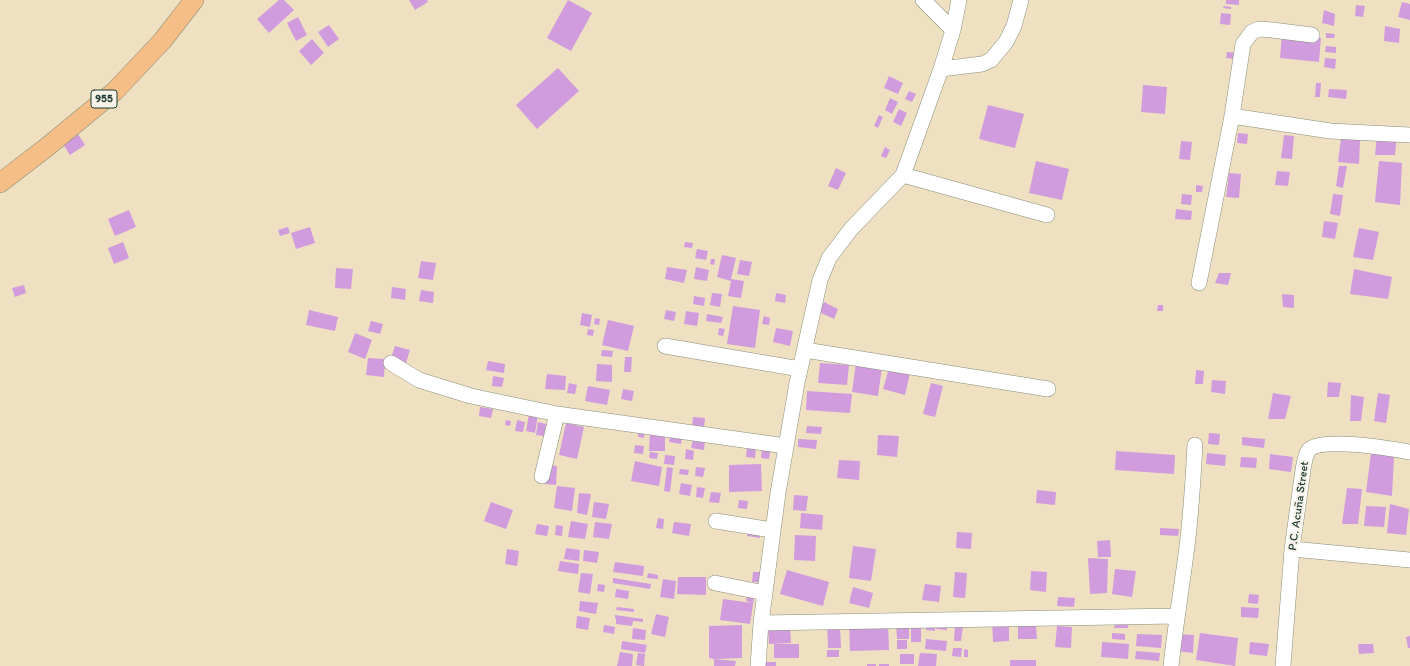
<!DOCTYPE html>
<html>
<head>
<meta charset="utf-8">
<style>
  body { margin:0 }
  canvas { display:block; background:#efe0c1 }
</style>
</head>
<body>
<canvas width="1410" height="666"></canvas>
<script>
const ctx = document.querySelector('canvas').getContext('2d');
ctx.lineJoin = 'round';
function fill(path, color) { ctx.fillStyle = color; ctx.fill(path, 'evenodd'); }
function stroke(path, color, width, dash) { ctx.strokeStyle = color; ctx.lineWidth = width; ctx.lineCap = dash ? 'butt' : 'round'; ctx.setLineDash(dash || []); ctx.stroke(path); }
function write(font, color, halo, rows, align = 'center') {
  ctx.font = font + ' Itim,sans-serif'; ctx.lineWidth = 4; ctx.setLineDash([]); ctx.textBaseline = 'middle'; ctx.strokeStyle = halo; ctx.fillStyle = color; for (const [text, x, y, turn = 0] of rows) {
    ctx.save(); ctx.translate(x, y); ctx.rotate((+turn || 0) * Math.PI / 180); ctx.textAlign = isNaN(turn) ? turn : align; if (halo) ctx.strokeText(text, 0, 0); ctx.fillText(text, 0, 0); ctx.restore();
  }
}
fill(new Path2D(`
  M279,0H284L294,10L269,33L257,19Z
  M409,0H427L428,2L415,10Z
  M568,0L592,13L571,51L547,38Z
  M1226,0H1239V5L1226,4Z
  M1402,2L1410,4V20L1398,17Z
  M1356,5L1365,6L1363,17L1355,16Z
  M1224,6L1231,7V9L1223,8Z
  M1324,10L1335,14L1334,26L1322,23Z
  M1221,13L1231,14L1230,25L1220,24Z
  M298,17L307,35L296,41L287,23Z
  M329,25L339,39L328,47L318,32Z
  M1385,26L1400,29L1399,43L1384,41Z
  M1326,33L1335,34L1334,38H1326Z
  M1282,34L1321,38L1319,62L1280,58Z
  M312,39L324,53L311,65L299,51Z
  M1326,46L1336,47V53L1325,52Z
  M1227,52L1237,53V59L1226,58Z
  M1325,58L1336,59L1335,69L1324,67Z
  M558,68L579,91L537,129L516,105Z
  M889,76L903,83L898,94L884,88Z
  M1316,83H1321L1320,97H1315Z
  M1143,85L1167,87L1165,114L1141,112Z
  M1329,89L1347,90L1346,99L1328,97Z
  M909,91L916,94L912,102L905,99Z
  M890,98L898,102L892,114L885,110Z
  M988,105L1024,114L1015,148L979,139Z
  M899,109L907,113L901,126L893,122Z
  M879,115L883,117L878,128L874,126Z
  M1238,133L1248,134L1247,144L1237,143Z
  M78,134L85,145L70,155L63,144Z
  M1284,135L1294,136L1292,159L1281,158Z
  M1377,135H1397L1395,155H1375Z
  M1341,138L1360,140L1359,164L1338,162Z
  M1181,141L1192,142L1190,160L1179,159Z
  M885,147L890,150L886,158L881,156Z
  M1036,161L1069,169L1062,200L1029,193Z
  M1379,161L1402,163L1400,205L1375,202Z
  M1339,166H1347L1343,188L1336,186Z
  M836,168L846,173L838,190L828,186Z
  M1277,171L1290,172L1288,186L1275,185Z
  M1229,173L1241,174L1239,198L1226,197Z
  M1196,185L1203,186L1202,192H1196Z
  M1182,194L1192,195L1191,205L1181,204Z
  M1333,194L1343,195L1340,216L1330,214Z
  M1176,209L1192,211L1191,220L1175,219Z
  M129,210L136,227L115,236L108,219Z
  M1324,221L1338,223L1335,239L1322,237Z
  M288,227L290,233L280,236L278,230Z
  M310,227L315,243L296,249L291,233Z
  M1359,228L1379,232L1373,260L1353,257Z
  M123,242L129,258L114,264L108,248Z
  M685,242L693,243L692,248L684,247Z
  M697,249L708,251L706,260L695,258Z
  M722,255L736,258L731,279L744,281L741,298L728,296L731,281L717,277Z
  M711,259H715L714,265L710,264Z
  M740,260L752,262L749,276L737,274Z
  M421,261L436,263L433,280L418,278Z
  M667,267L687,270L684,283L665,279Z
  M696,267L709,270L707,281L694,279Z
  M336,268L353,269L351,289L335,288Z
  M1354,269L1392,277L1388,299L1350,294Z
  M1219,273H1231L1228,285L1215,283Z
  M24,285L26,293L15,297L12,288Z
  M392,287L406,289L405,300L391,298Z
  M421,290L434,292L433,303L419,301Z
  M712,293L722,294L720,307L710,305Z
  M776,293L786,295L785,303L775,301Z
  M1282,294L1294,295V308L1283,307Z
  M694,296L705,298L704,306L693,304Z
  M824,302L838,309L834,319L819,312Z
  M1158,305H1163V311H1157Z
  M733,306L760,310L755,348L727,344Z
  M309,310L338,317L335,331L306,325Z
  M666,310L676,312L674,321L664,319Z
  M686,311L699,313L697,326L684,324Z
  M582,313L592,315L590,327L580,325Z
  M707,314L723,317L721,323L706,321Z
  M764,316L770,318L769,325L762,324Z
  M595,318L600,319L599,325L594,324Z
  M608,320L634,326L628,351L602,345Z
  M371,321L383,324L380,334L368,331Z
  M719,328L725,329L723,336L718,335Z
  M776,328L793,331L790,346L773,342Z
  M588,329L594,330L593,336L587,335Z
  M355,333L372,340L365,359L348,352Z
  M395,346L410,350L406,363L391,358Z
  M602,350L613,351L612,357L601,356Z
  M625,357H632L631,372H624Z
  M368,358L385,359L384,377L366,375Z
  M488,361L505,364L504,373L486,370Z
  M820,363L849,365L847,385L818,383Z
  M856,363L882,367L878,396L852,392Z
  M597,364L612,365V382L596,381Z
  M889,368L910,373L905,395L883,389Z
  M1196,370L1204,371L1203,384H1195Z
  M547,374L566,376L565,390L545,389Z
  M493,376L504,378L502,387L492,386Z
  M1212,380L1226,381L1225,394L1211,392Z
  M1328,382L1341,383L1339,397H1327Z
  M569,383L577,385L575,394L567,393Z
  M931,383L943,386L935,417L923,414Z
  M588,386L610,390L607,405L585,401Z
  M623,389L634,391L632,401L621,399Z
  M807,391L852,394L850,413L806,410Z
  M1273,393L1291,396L1285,419H1268Z
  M1378,393L1390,395L1386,423L1374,421Z
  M1351,395L1364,397L1361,421H1350Z
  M480,407L493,409L491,418L479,416Z
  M529,414L538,415L535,433L526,431Z
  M693,417L705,418L704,428L692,427Z
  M506,420L511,421L510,426L505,425Z
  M517,420L525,422L523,432L515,431Z
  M538,422L546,424L544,436L536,435Z
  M566,423L584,427L577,459L559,455Z
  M807,426L822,427L821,434L806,433Z
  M639,428L645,429L644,438L638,437Z
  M671,431L683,433L681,444L669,442Z
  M650,432H665V451H649Z
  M1209,433L1220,434L1219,445L1208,444Z
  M878,435L899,436L897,457L877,455Z
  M1242,437L1265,439L1264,448L1242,445Z
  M693,439L705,441L704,450L691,448Z
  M798,439L817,440L816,449L798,447Z
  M635,445L644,446L643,454L634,453Z
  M747,447L756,448L755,458L746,457Z
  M762,447L771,448L769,459L761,458Z
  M686,449L694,451L693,460L685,459Z
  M1116,451L1175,455L1174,474L1115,470Z
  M650,452L658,453L657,459L649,458Z
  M1207,453L1226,455L1225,466L1206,464Z
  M1371,453L1394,457L1392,496L1366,492Z
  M1270,454L1293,457L1291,472L1269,469Z
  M665,455L675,456L674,465L664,464Z
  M1241,457L1257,458L1256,468L1240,467Z
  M839,460L860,461L859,480L837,478Z
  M635,461L662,467L659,486L631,481Z
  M761,464L762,491L729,492V465Z
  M546,465L557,466L556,485L545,484Z
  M667,467L673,468L670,492L664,491Z
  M696,467L705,468L703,477L695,476Z
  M680,469L689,470L688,475L679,474Z
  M681,483L692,485L690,496L679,494Z
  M557,486L575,488L572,511L554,508Z
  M697,487L705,488L703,498L696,497Z
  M1347,488L1362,489L1358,524H1342Z
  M1037,490L1056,492L1055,505L1036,503Z
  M711,492L721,493L719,503L709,502Z
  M579,493L591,494L587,515L577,513Z
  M794,495L808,496L806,511L793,510Z
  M739,500L748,501L747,509L738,508Z
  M491,502L513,510L506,529L484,521Z
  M594,502L609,504L606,519L592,517Z
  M1390,504L1409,509L1406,535L1387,533Z
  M1366,506L1386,507L1384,527L1364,526Z
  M801,513L823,515L822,530L800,528Z
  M658,518L664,519L663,529L656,528Z
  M571,521L588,524L585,539L568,537Z
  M595,522L612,524L609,539L593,537Z
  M674,522L691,524L689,536L672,533Z
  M537,524L549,526L547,536L535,534Z
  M556,525L563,526L562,536L555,535Z
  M748,528L761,530L760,538L747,536Z
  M1160,528L1179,529L1178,536L1160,535Z
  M957,532L972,533L971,549L956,548Z
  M795,535L816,536L815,561L794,560Z
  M1110,540L1111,557H1098L1097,541Z
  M853,546L876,549L871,581L849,578Z
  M566,548L580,550L579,561L564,559Z
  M507,549L519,551L517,566L505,564Z
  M584,550L599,552L597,563L583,561Z
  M1088,558L1108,559L1107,593L1090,594Z
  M560,561L579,564L578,574L558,571Z
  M615,562L644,566L643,576L613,572Z
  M1115,569L1136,571L1132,597L1112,594Z
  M787,570L829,582L823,606L780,594Z
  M1031,571L1047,572L1046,592L1030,590Z
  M753,572H761L760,582H752Z
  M955,572L967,573L965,598L953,597Z
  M581,573L593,574L590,594L578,592Z
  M648,573L658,575V579L647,578Z
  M678,577H706V595L677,594Z
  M613,578L651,584L650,589L613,583Z
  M663,579L676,581L674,599L660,597Z
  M598,584L605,585L604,592L597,591Z
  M925,584L941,586L939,602L922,600Z
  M853,587L873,593L869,608L849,603Z
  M616,589L629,591L628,599L615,597Z
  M748,591L755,592L750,624L720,620L723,599L752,603L746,601Z
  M1249,594L1259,595L1258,604L1248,603Z
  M1058,597L1075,598L1074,607L1057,606Z
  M580,601L598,603L596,614L579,611Z
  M617,607L634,609V612L616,610Z
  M1241,607L1259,608L1258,618L1241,617Z
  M656,614L669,617L665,637L651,634Z
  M615,615L643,619V622L633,621L632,626L616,624V618H615Z
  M577,616L590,618L588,630L576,628Z
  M937,621L947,622V630L936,629Z
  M992,621H1009V641L993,642Z
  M1115,621H1129L1128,628H1114Z
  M888,622L889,650L850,651L849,623Z
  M896,623H909V639H897Z
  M911,624H921V642H911Z
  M927,624H935V631L926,630Z
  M604,625L615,627L614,634L603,632Z
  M742,625V658L714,659L709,658V626Z
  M790,625L791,643L769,644L768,626Z
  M827,625H840L841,648H828Z
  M955,625L963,626L961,641H954Z
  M1018,625H1036L1037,639H1018Z
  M1057,626L1072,627L1071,648L1055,647Z
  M633,628L646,630L645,640L632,639Z
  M1112,633L1125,634V640L1112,639Z
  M1200,633L1238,638L1235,666L1196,660Z
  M1137,634L1162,635L1161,648L1136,646Z
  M1177,634L1194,635L1193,653L1176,651Z
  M1410,636V648H1408L1406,637Z
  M926,639L947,641L946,651L925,649Z
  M897,640H907V649H897Z
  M622,641L647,645L645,653L621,649Z
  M1102,642L1129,644L1128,659L1101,657Z
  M1250,642L1269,644L1267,656L1249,654Z
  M774,644H799V658H774Z
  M1358,644H1373L1374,653L1359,654Z
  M953,648H962L961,657L952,656Z
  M964,649L968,650V657H964Z
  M827,650H839V657H827Z
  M1136,651L1160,653L1159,661L1135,659Z
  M620,652L633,654L632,666H617Z
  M638,653L645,654L644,666L636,665Z
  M920,653L937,654L936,666H918Z
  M900,654H914V664H900Z
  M714,659L736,661L735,666H714Z
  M1010,660H1036V666H1010Z
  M764,662H776V666H764Z
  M867,664H876V666H867Z
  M879,664H889V666H879Z`), '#d19cde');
const minor = new Path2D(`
  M923,0L953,30
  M941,69L982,64L991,60L1006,42L1014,26L1021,0
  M1232,116L1243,44L1252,32L1259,29L1272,30L1312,35
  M903,175L1047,215
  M1199,283L1232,116L1330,131L1410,135
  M665,346L800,369
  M805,350L1048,389
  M391,363L419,380L471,396L557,414L786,446
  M542,476L557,414
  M716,521L772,530
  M1292,549L1410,560
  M715,583L765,593
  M761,623L1176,616
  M758,666L761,623L778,493L797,383L820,280L829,258L851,229L903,175L941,69L953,30L959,0
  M1171,666C1175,629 1181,592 1186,554C1191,518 1193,482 1195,445
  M1283,666L1292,549L1303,470C1304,464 1305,455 1309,450C1319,436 1393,449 1410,452`);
const major = new Path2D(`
  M0,183L47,147L115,91L163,40L194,0`);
stroke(minor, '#878e7a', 16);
stroke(major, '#878e7a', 20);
stroke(minor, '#fff', 15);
stroke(major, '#f6be87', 19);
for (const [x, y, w] of [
  [104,99,26]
]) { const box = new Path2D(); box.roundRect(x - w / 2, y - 9, w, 18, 3); ctx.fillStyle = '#f7f3e8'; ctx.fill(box); stroke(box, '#1f3d34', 1); }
write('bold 11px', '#1f3d34', null, [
  ["955",104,99]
]);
write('12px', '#1f3d34', '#f7f3e8', [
  ["P.C. Acuña Street",1299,506,-82]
]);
</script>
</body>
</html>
